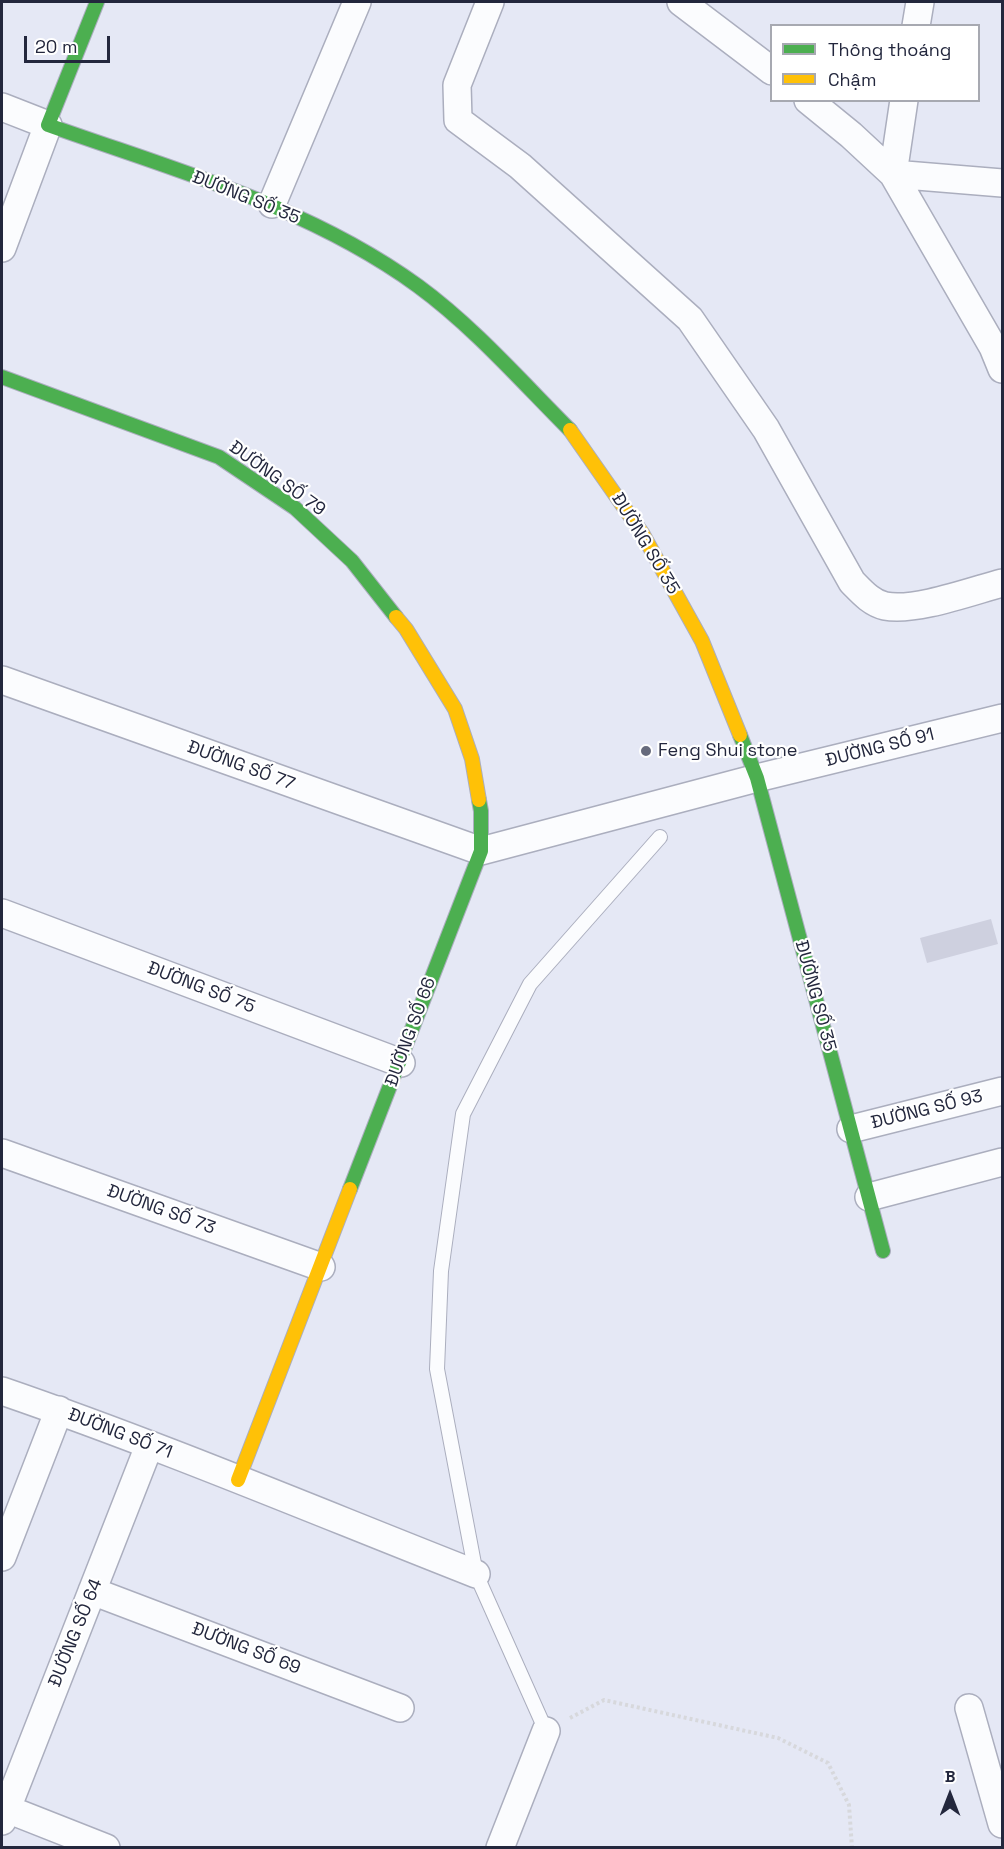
<!DOCTYPE html>
<html>
<head>
<meta charset="utf-8">
<style>
  body { margin:0 }
  #map { position:relative; width:1004px; height:1849px; overflow:hidden; background:#e5e8f5; font-family:"Space Grotesk",sans-serif }
  canvas { display:block }
  .frame { position:absolute; inset:0; border:3px solid #23273d; pointer-events:none }
  .legend { position:absolute; left:770px; top:24px; width:210px; height:78px; box-sizing:border-box; background:#fff; border:2px solid #a7a9b1; margin:0; padding:8px 10px; list-style:none; font-size:18px; color:#23273d }
  .legend li { display:flex; align-items:center; gap:12px; height:30px }
  .legend b { width:30px; border:2px solid #a7a9b1 }
  .north { position:absolute; left:920px; top:1765px; width:60px; height:60px; -webkit-text-stroke:4px #fff; paint-order:stroke; rotate:0deg; font-size:16px; font-weight:700; line-height:24px; text-align:center; color:#23273d }
  .north::after { content:''; display:block; margin:auto; width:21px; height:27px; background:#23273d; clip-path:polygon(50% 0,100% 100%,50% 72%,0 100%) }
  .scale { position:absolute; left:24px; top:36px; width:86px; height:27px; box-sizing:border-box; border:3px solid #23273d; border-top:0; padding-left:8px; font-size:18px; line-height:21px; white-space:nowrap; color:#23273d; -webkit-text-stroke:4px #fff; paint-order:stroke }
</style>
</head>
<body>
<div id="map">
<canvas width="1004" height="1849"></canvas>
<div class="frame"></div>
<ul class="legend">
<li><b style="height:8px;background:#4caf50"></b>Thông thoáng</li>
<li><b style="height:8px;background:#ffc107"></b>Chậm</li>
</ul>
<div class="north">B</div>
<div class="scale">20 m</div>
</div>
<script>
const ctx = document.querySelector('canvas').getContext('2d');
ctx.lineJoin = 'round';
function fill(path, color) { ctx.fillStyle = color; ctx.fill(path, 'evenodd'); }
function stroke(path, color, width, dash) { ctx.strokeStyle = color; ctx.lineWidth = width; ctx.lineCap = dash ? 'butt' : 'round'; ctx.setLineDash(dash || []); ctx.stroke(path); }
function write(font, color, halo, rows, align = 'center') {
  ctx.font = font + ' "Space Grotesk",sans-serif'; ctx.lineWidth = 4.5; ctx.setLineDash([]); ctx.textBaseline = 'middle'; ctx.strokeStyle = halo; ctx.fillStyle = color; for (const [text, x, y, turn = 0] of rows) {
    ctx.save(); ctx.translate(x, y); ctx.rotate((+turn || 0) * Math.PI / 180); ctx.textAlign = isNaN(turn) ? turn : align; if (halo) ctx.strokeText(text, 0, 0); ctx.fillText(text, 0, 0); ctx.restore();
  }
}
fill(new Path2D(`
  M991,919L998,944L927,963L920,938Z`), '#ced0df');
const lane = new Path2D(`
  M546,1731L476,1574L437,1369L441,1271L463,1114L530,984L660,837`);
const street = new Path2D(`
  M490,2L457,85L458,120L520,166L690,319L766,429L852,582C861,591 871,603 885,606C915,612 972,591 1002,583
  M681,2L772,71
  M916,26L920,2
  M808,100L851,135L893,174L993,347L1002,369
  M904,100L893,174L1002,183
  M2,107L48,125L2,248
  M272,204L357,2
  M2,680L481,851L757,778L1002,718
  M2,913L401,1063
  M851,1129L1002,1091
  M2,1153L321,1267
  M869,1197L1002,1162
  M2,1391C162,1446 318,1512 476,1574
  M2,1557L59,1410
  M92,1591L400,1708
  M969,1708L1002,1824
  M2,1807L106,1848
  M2,1821L149,1446
  M500,1848L546,1731`);
const fast = new Path2D(`
  M97,2L48,125C174,170 308,206 418,286C474,327 521,381 570,430
  M2,377L219,457L295,508L352,561L396,617
  M740,735L757,778L883,1251
  M350,1189L481,851V811L479,800`);
const slow = new Path2D(`
  M570,430L642,533L702,641L740,735
  M396,617L406,629L455,709L472,759L479,800
  M238,1480L350,1189`);
stroke(lane, '#abaebe', 16);
stroke(street, '#abaebe', 30);
stroke(fast, '#abaebe', 16);
stroke(slow, '#abaebe', 16);
stroke(new Path2D(`
  M570,1718L604,1700L778,1738L828,1763L849,1805L852,1848`), '#d7d8dc', 4, [3, 3]);
stroke(lane, '#fbfcfe', 14);
stroke(street, '#fbfcfe', 27);
stroke(fast, '#4caf50', 14);
stroke(slow, '#ffc107', 14);
for (const [x, y, r, color] of [
  [646,751,6,"#676b7d"]
]) { const dot = new Path2D(); dot.arc(x, y, r, 0, 2 * Math.PI); ctx.fillStyle = color; ctx.fill(dot); stroke(dot, '#fff', 2); }
write('18px', '#23273d', '#fff', [
  ["ĐƯỜNG SỐ 35",246,198,22],
  ["ĐƯỜNG SỐ 79",277,479,36],
  ["ĐƯỜNG SỐ 35",645,544,59],
  ["ĐƯỜNG SỐ 91",880,748,-14],
  ["ĐƯỜNG SỐ 77",241,766,20],
  ["ĐƯỜNG SỐ 75",201,988,21],
  ["ĐƯỜNG SỐ 35",815,996,75],
  ["ĐƯỜNG SỐ 66",411,1032,-70],
  ["ĐƯỜNG SỐ 93",927,1110,-14],
  ["ĐƯỜNG SỐ 73",161,1210,20],
  ["ĐƯỜNG SỐ 71",120,1434,21],
  ["ĐƯỜNG SỐ 64",76,1633,-68],
  ["ĐƯỜNG SỐ 69",246,1649,21]
]);
write('18px', '#23273d', '#fff', [
  ["Feng Shui stone",658,751]
], 'left');
</script>
</body>
</html>
